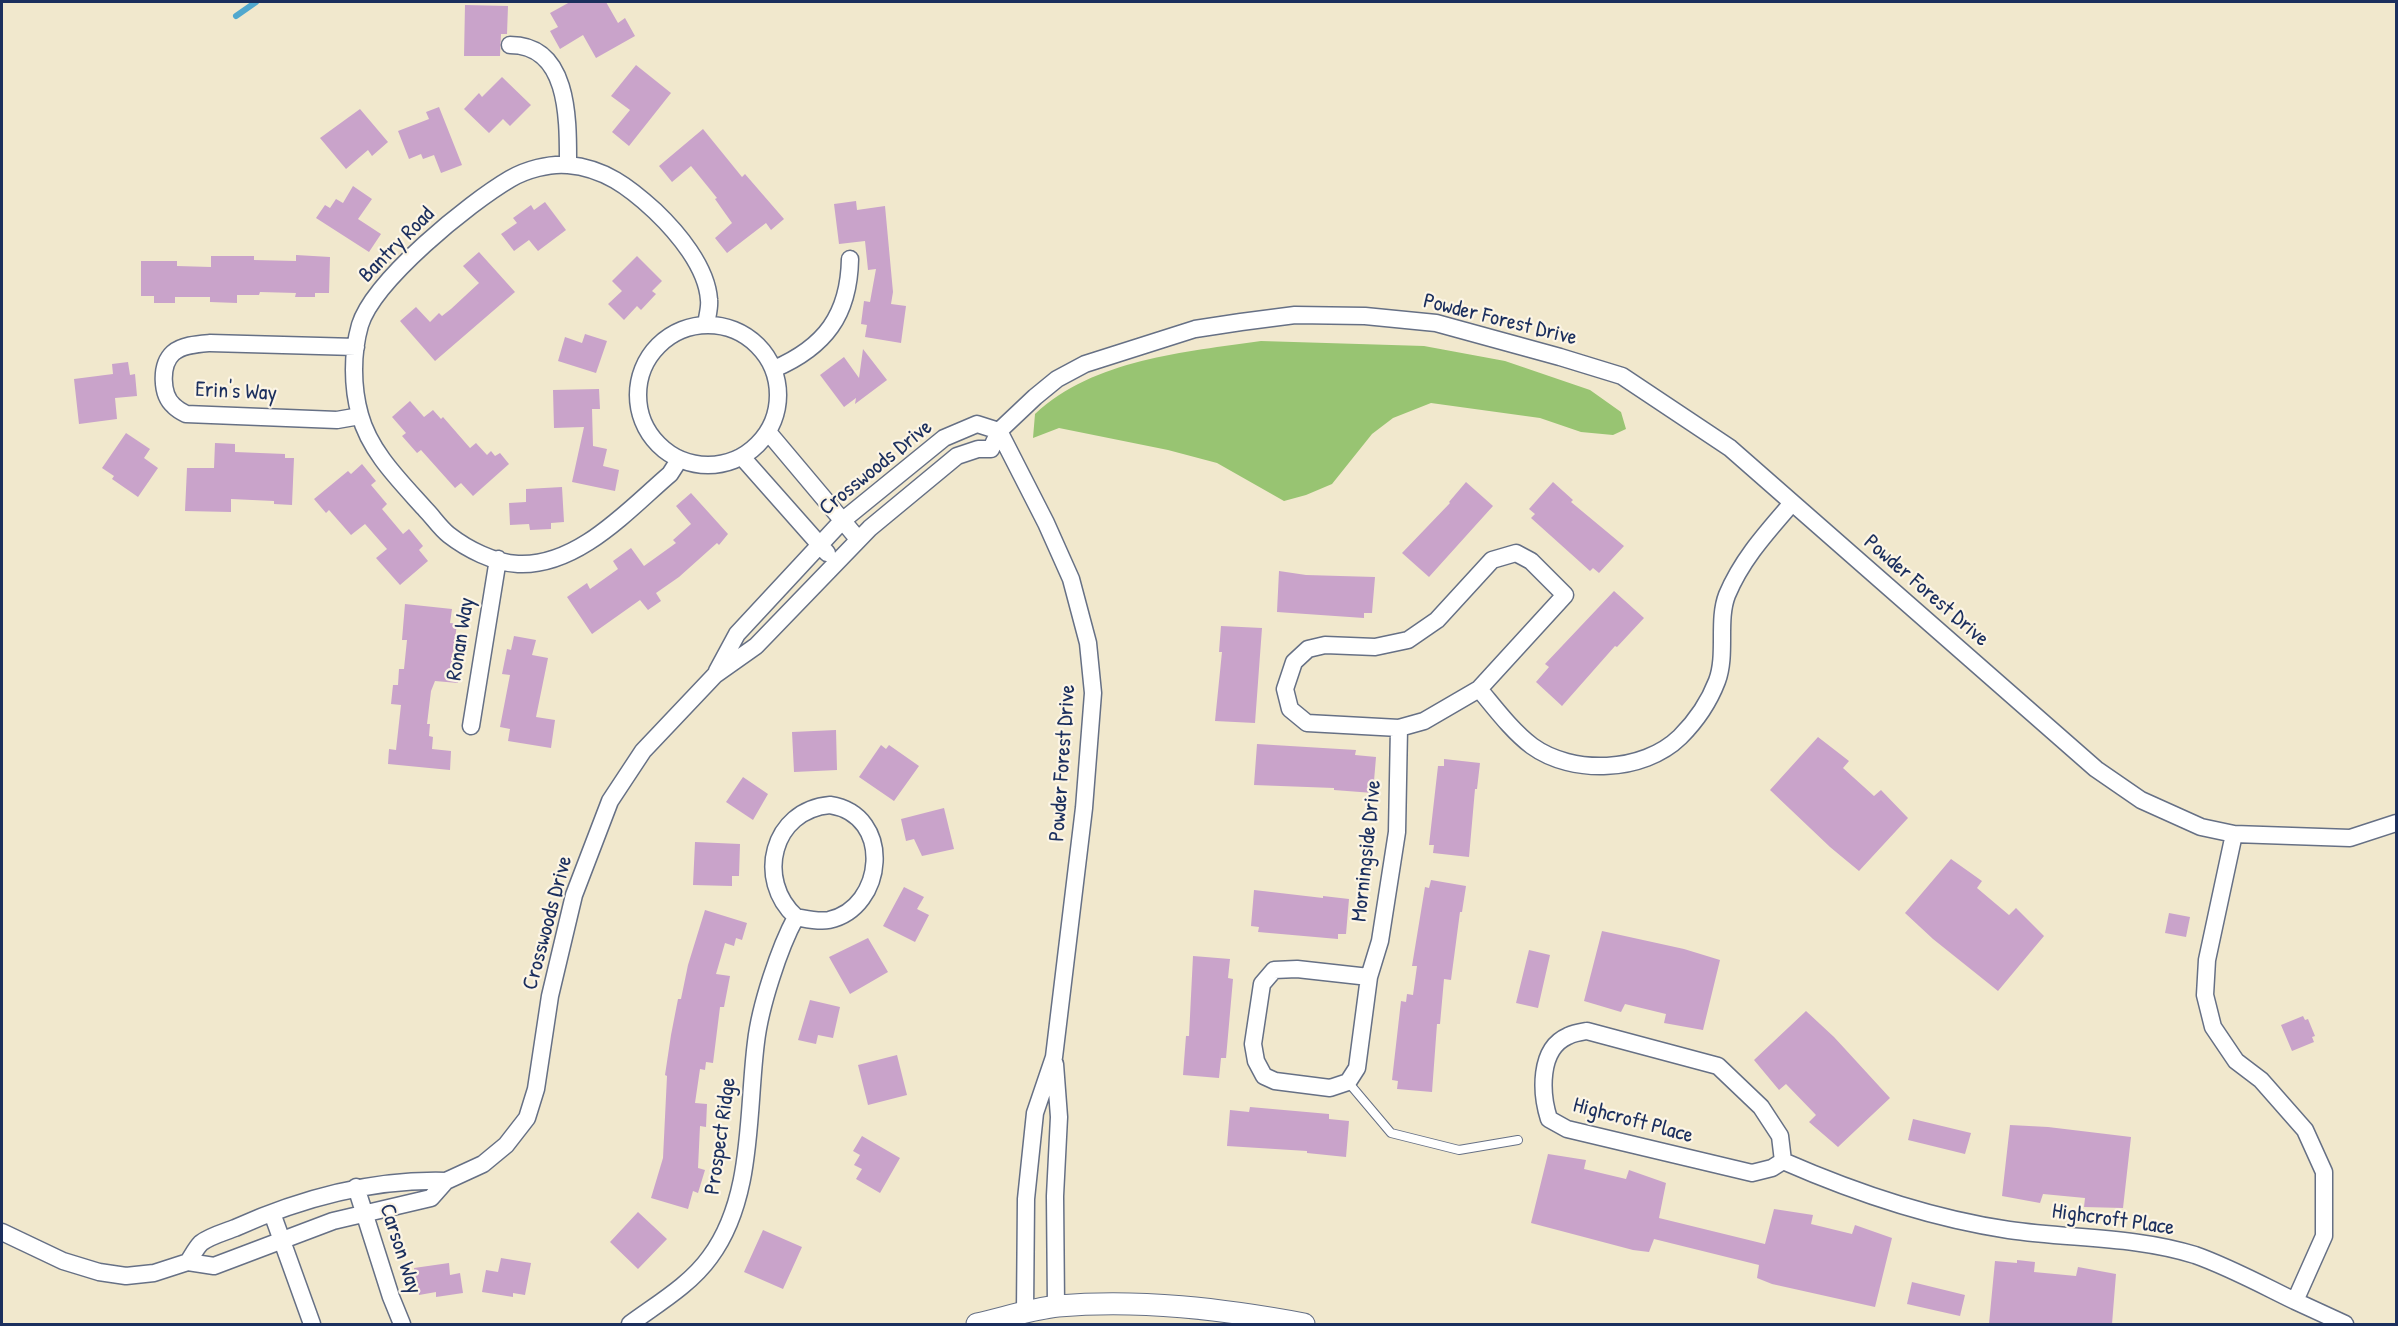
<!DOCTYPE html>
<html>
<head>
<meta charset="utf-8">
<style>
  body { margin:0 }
  #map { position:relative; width:2398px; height:1326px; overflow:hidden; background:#f1e8cd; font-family:"Patrick Hand",sans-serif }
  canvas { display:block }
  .frame { position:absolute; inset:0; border:3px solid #1b2f5e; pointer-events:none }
</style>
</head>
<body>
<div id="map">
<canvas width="2398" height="1326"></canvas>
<div class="frame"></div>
</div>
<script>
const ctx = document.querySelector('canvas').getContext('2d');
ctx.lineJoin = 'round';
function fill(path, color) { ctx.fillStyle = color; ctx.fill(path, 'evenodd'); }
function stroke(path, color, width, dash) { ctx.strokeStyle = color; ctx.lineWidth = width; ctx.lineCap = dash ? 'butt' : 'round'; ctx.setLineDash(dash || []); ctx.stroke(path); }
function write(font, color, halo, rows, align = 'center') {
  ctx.font = font + ' "Patrick Hand",sans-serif'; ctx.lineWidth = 4.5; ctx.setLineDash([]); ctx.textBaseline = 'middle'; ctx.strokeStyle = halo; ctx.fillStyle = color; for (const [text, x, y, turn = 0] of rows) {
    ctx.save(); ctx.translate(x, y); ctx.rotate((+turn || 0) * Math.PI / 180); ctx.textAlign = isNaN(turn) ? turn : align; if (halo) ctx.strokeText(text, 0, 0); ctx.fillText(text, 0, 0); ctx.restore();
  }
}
fill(new Path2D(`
  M1261,341L1424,346L1505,361L1590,390L1621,412L1626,429L1613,435L1581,432L1540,418L1431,403L1393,418L1372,434L1332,484L1306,495L1284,501L1217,463L1168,450L1059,428L1033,438L1035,414C1094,359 1185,352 1261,341Z`), '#98c472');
stroke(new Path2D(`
  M236,16L256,2`), '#51a8ce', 6);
fill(new Path2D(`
  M570,2H606L618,23L625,18L635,36L596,58L583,35L560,49L550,31L558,27L550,13Z
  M465,5L508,6L507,34H501L500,56H464Z
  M636,65L671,93L629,146L612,132L630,110L611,96Z
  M502,77L531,105L510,126L503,119L489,133L464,109L479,93L482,97Z
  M439,107L462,165L441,173L434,155L423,159L421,154L409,159L398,131L429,119L426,112Z
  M360,109L388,142L372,156L368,150L346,169L320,138Z
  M703,129L742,177L745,174L784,219L771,230L766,223L727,253L715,238L732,223L715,199L717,198L691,166L672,182L659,166Z
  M353,186L372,199L358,219L381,234L369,252L316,218L325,205L330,208L336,199L343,203Z
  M856,201L857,210L885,206L893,292L891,304L906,306L901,343L865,337L867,325L861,324L864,301L870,302L876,269L868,270L865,241L839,244L834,204Z
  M545,202L566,230L538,251L529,240L514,251L501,234L517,223L513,218L531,205L534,210Z
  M479,252L515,292L435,361L400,321L416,307L430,322L439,313L442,316L451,309L479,283L463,266Z
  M296,255L330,257L329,293H315V297H295L296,293L260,292L259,295H237V303L210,302V297H175V303H154V296H141V261H177V266L211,267V256H254V260L296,261Z
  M637,256L662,281L652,291L656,294L641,310L637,306L624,320L608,304L622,291L612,281Z
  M585,334L607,341L596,373L558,361L565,337L582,343Z
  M863,349L887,380L855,404L856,398L844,407L820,375L844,357L859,378Z
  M128,362L130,375L135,374L137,396L115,398L117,419L79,424L74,379L113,374L112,364Z
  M599,389L600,409H592L593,446L607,449L603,466L619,470L615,491L572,482L584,427L554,428L553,390Z
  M410,401L424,417L433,410L441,419L443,417L470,448L476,443L487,455L491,451L495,456L500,453L509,464L473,496L461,483L455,488L421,450L417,453L402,436L406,433L392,417Z
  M126,433L150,449L144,458L158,468L138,497L112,479L114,476L102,468Z
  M215,443L235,444V452L285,454V458H294L292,505L274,504V501L231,499V512L185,511L187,468H214Z
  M362,464L376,481L371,485L387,504L382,509L403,534L409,529L423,546L419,550L428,561L400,585L376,558L387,549L365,524L351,535L329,510L326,513L314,499L348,471L351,474Z
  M1466,482L1493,506L1429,577L1402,553L1450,503L1449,502Z
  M1553,482L1573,500L1571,502L1624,546L1599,573L1593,568L1590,571L1531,518L1535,514L1529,509Z
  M562,487L564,522L551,523V529L530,530L529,524L510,525L509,503L526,502V489Z
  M691,493L728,534L719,545L717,543L679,577L656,593L661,601L648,610L640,600L592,634L567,597L587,583L590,589L618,569L613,561L631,548L644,566L676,543L673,540L691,524L676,506Z
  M1279,571L1306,575L1375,577L1372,613H1364V618L1277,612Z
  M1614,591L1644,618L1617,647L1615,646L1562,706L1536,682L1549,667L1545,664Z
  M405,604L452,609L450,623L457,624L452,662L460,663L458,683L435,681L431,691L427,724H430L429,736L433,737L432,749L451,751L450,770L388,764L389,749L396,750L401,705L391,704L393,685H398L399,669H404L407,640H402Z
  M1221,626L1262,628L1255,723L1215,721L1222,652H1219Z
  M514,636L536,640L532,655L548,658L536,717L555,720L551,748L508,741L510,729L500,727L510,675L502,674L507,649L511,650Z
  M836,730L837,770L794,772L792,732Z
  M1818,737L1849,761L1843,768L1874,796L1881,790L1908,818L1859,871L1830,847L1770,790Z
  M1257,744L1356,750L1355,755L1376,757L1373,793L1334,790V788L1254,785Z
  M881,745L886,749L889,745L919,766L894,801L859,777Z
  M1444,759L1480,763L1477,789H1475L1469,857L1433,853L1434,845H1429L1438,766H1444Z
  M743,777L768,794L753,820L726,802Z
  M944,808L954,849L922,856L914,839L906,841L901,819Z
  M695,842L740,844L739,876H732V886L693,885Z
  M1951,859L1982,881L1977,888L2009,915L2016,908L2044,936L1998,991L1933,939L1905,913Z
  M1431,880L1466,886L1462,912H1460L1451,980L1444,979L1440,1024H1437L1432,1092L1397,1089L1398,1081L1392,1080L1401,1001L1406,1002L1407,994L1413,995L1417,966H1412L1425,887L1429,888Z
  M904,887L924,897L917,909L929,915L915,942L883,926Z
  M1254,890L1323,898V896L1349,899L1346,934H1338V939L1258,932L1259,927L1251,926Z
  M705,910L747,923L742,940L736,938L734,946L725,943L716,974L730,976L724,1007H720L713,1063L706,1062L705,1070L700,1069L695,1103L707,1104L706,1127L700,1126L698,1168L705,1170L698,1193L693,1191L688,1209L651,1198L663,1158L667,1076L665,1075L671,1035L678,999H681L688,965Z
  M2169,913L2190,917L2186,937L2165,933Z
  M1602,931L1684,949L1720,960L1703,1030L1664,1023L1666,1014L1625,1004L1621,1012L1584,1001Z
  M868,938L888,972L850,994L829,957Z
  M1529,950L1550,955L1538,1008L1516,1003Z
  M1193,956L1230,959L1228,978L1233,979L1226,1058H1221L1219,1078L1183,1075L1186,1036H1189Z
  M810,1000L840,1007L833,1038L818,1035L816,1044L798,1040Z
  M1806,1011L1834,1037L1890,1098L1838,1147L1809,1122L1816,1115L1786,1084L1779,1090L1754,1060Z
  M2303,1016L2305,1020L2308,1019L2315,1036L2312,1037L2314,1042L2292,1051L2281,1025Z
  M897,1055L907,1095L868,1105L858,1065Z
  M1250,1107L1329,1114V1119L1349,1121L1346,1157L1307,1153V1151L1227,1146L1230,1110L1249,1112Z
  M1913,1119L1971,1133L1965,1154L1908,1140Z
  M2010,1125L2048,1127L2131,1137L2123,1208L2084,1207L2085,1198L2043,1194L2040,1203L2002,1196Z
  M862,1136L900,1158L880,1193L856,1179L862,1169L854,1165L860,1155L853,1151Z
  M1548,1154L1586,1160L1584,1169L1626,1179L1629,1170L1666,1183L1659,1218L1765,1244L1774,1209L1813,1215L1811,1224L1852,1234L1855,1225L1892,1238L1875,1307L1772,1284L1757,1278L1759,1265L1654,1239L1649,1252L1633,1250L1531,1223Z
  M638,1212L667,1239L638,1269L610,1242Z
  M763,1230L802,1247L783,1289L744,1272Z
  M501,1258L531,1263L525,1295L513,1293V1297L482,1292L486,1270L498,1272Z
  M2017,1260L2035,1262L2034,1272L2076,1276L2078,1267L2116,1274L2112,1324H1989L1995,1261L2017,1263Z
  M449,1263L450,1275L460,1273L463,1293L436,1297V1292L419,1295L414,1268Z
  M1912,1282L1965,1295L1960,1316L1907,1304Z`), '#c9a3ca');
const service = new Path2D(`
  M1348,1082L1391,1133L1459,1150L1518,1140`);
const minor = new Path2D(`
  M510,45C570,45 568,121 568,165
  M638 395a70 70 0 1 1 140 0a70 70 0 1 1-140 0Z
  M356,347L210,343C198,344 182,345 173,353C160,365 161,395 174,406C177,409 182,412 186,414L337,420L360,416
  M774,369C825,347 849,315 850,259
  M999,431L1046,523L1071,579L1088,643L1093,693L1084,808L1054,1057L1035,1113L1026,1199L1025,1312
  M768,432L858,539
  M742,457L827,553
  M679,460L670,474C629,509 578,567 518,564C494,563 467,549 449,535C440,528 433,517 425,509C400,481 370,452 360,415C352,387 352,353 360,325C374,280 469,203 510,179C525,170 550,163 568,165C604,168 629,187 655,211C677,232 707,267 709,300C710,307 707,317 706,325
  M717,671L737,634L842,521L944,438L977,424L999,431
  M1479,689L1424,721L1399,728L1307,723L1290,709L1285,689L1294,662L1308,649L1325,645L1375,647L1408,640L1437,620L1492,560L1516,553L1531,561L1565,595L1479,689C1495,708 1512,731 1532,746C1572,775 1643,773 1680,737C1696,721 1709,702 1717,681C1727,654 1717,621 1727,595C1742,559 1767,532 1792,503
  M471,726L498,559
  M830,805C894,815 885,908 829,920C818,922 807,919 796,917C755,880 772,810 830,805Z
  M1369,977L1297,969L1274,970L1262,984L1253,1044L1256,1061L1264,1076L1275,1081L1330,1088L1348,1082L1357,1068L1369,977L1380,941L1397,832L1399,728
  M1587,1031L1718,1066L1761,1107L1780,1136L1783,1161L1772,1168L1752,1173L1567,1129L1549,1119C1541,1094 1538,1049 1568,1036C1574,1033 1581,1032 1587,1031Z
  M1055,1064L1059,1117L1055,1196L1056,1306
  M1783,1161C1856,1193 1929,1218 2009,1230C2071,1239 2134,1236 2195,1255C2229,1267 2262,1285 2295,1301L2324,1236V1172L2305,1130L2261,1080L2236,1061L2213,1027L2205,995L2207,960L2234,834
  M356,1187L391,1297L402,1324
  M272,1213L312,1324
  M2,1232L63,1261L99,1272L126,1276L154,1273L188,1262L214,1266L333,1221L431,1198L446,1181L483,1164L506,1145L527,1118L536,1089L550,996L574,895L610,801L643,751L715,675L756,646L870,528L957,456L978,449H991L999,431L1035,397L1057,379L1085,364L1195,329L1241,322L1295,315L1365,316L1436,323L1560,357L1622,376L1730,448L2096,769L2141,800L2201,827L2234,834L2350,838L2396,823
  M188,1262C192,1256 196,1248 201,1243C210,1236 225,1232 235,1228C302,1198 373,1179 446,1181
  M2295,1301L2345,1324
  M630,1324C657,1304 690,1285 710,1257C754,1198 747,1112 756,1042C760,1007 779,948 796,917`);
const tertiary = new Path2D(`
  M977,1324C1004,1318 1031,1309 1058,1306C1140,1299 1223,1309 1304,1324`);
stroke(service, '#667085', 10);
stroke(minor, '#667085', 19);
stroke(tertiary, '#667085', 23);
stroke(service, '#fff', 8);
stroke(minor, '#fff', 16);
stroke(tertiary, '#fff', 21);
write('22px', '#1b2f5e', '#fcf5e5', [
  ["Bantry Road",397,245,-45],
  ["Powder Forest Drive",1500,320,14],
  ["Erin's Way",236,392,3],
  ["Crosswoods Drive",876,468,-39],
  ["Powder Forest Drive",1926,591,41],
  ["Ronan Way",461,639,-81],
  ["Powder Forest Drive",1063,763,-86],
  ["Morningside Drive",1367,851,-84],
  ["Crosswoods Drive",548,923,-75],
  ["Highcroft Place",1633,1121,15],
  ["Prospect Ridge",721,1136,-82],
  ["Highcroft Place",2113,1220,8],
  ["Carson Way",400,1249,72]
]);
</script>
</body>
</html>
